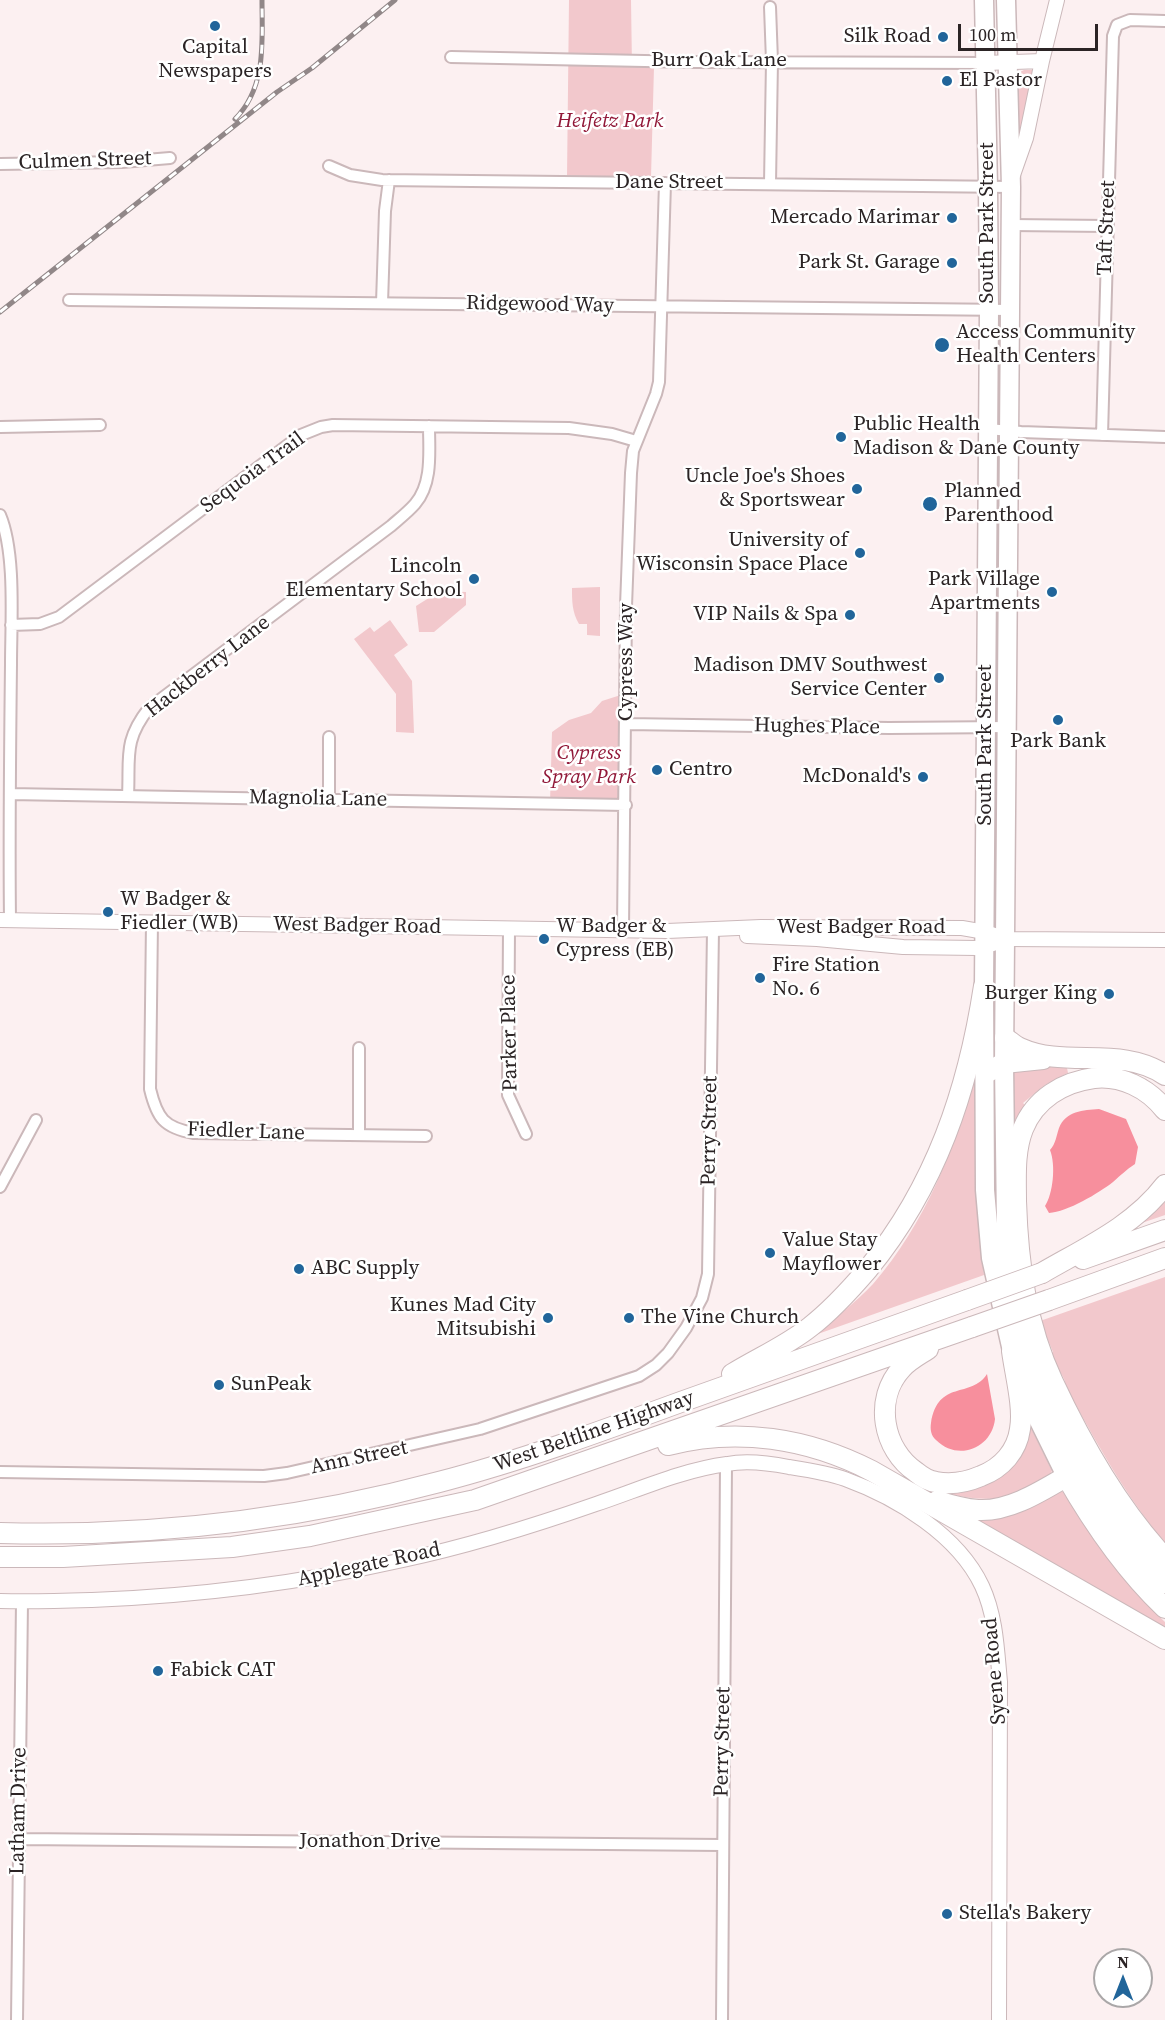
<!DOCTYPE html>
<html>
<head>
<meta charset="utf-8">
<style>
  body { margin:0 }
  #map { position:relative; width:1165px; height:2020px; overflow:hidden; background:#fcf0f1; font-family:"Source Serif 4",serif }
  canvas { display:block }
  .north { position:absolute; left:1093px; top:1948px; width:60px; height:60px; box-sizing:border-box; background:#fff; border:2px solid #aaa7a8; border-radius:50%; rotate:0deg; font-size:16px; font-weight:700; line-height:24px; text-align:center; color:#2b2425 }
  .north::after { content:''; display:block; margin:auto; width:21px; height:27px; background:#21659a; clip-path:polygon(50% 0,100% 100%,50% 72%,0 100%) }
  .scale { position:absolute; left:958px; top:24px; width:140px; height:27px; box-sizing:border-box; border:3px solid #2b2425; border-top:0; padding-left:8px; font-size:18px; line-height:21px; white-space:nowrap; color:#2b2425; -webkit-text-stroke:4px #fff; paint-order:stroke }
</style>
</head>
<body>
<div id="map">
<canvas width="1165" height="2020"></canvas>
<div class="north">N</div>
<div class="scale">100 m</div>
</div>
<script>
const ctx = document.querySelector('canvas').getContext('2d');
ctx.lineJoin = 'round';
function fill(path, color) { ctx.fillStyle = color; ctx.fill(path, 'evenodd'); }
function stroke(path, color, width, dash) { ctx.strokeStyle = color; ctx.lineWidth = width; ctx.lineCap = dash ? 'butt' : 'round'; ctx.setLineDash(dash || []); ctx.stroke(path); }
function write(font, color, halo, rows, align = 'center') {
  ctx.font = font + ' "Source Serif 4",serif'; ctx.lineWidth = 5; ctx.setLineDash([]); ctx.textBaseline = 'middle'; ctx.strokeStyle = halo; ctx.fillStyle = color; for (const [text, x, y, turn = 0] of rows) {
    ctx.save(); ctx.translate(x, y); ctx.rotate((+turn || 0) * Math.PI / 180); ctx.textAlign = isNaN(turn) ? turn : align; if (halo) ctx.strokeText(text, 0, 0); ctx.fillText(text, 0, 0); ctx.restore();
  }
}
fill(new Path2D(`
  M569,0H631L632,67H654L651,177H567Z
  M1024,70H1035L1021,139L1018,140L1016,78L1020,72Z
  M600,587V636L587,635V624H579C572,612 572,601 572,588Z
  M440,591L466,592V605L434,632H419L416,606Z
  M390,620L408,645L394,655L412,681L414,733L396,732V694L354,639L370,627L374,632Z
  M627,693L626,805L550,803L552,732L569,720L591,713L602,701Z
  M1024,1067H1062L1067,1068L1068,1073L1045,1085L1023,1103L1026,1106L1019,1120L1014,1119V1072L1015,1069Z
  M975,1071H978L976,1188L984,1275L815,1335C834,1319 855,1303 873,1284C925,1224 956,1147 975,1071Z
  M1165,1202V1215L1136,1225Z
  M1165,1277V1543C1125,1495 1096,1442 1066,1387C1065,1373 1053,1367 1049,1354L1053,1352L1040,1321Z
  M1029,1424L1052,1471C1048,1478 1041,1482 1033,1486C1007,1502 979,1501 950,1494L947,1489H966Z
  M1058,1491L1063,1492C1092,1539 1124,1584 1165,1622V1633L972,1522L975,1517C1015,1516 1024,1512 1058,1491Z`), '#f2c8cc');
fill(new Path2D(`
  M1099,1109L1126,1119L1138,1147L1135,1164C1126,1170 1121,1175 1113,1182C1099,1193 1067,1212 1049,1213L1045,1206C1053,1194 1056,1165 1050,1150C1056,1143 1056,1137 1059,1128C1066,1111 1083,1110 1099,1109Z
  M987,1374L995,1419C992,1448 958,1462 936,1440C931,1436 930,1429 931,1423C938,1379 971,1399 987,1374Z`), '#f78f9d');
const minor = new Path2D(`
  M770,7L772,61L770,183
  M451,57L693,62L986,63
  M0,164L122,162L170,158
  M329,166L350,175L382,180L1011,187
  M1011,225L1107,226
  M69,300L1010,310
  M382,303L385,211L389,180
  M0,427L100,425
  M988,429L1021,432L1165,437
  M1102,435L1113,36L1117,25L1130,20L1165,21
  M0,515C16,553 11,622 11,664C10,750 9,835 10,920
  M11,625L40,624L59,617L301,435L321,427L333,425L569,428L612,434L636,441
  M627,724L889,728L1008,727
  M10,794L626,805
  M128,796C130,757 123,741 149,708L391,526C399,519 408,512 415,504C433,483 429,451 429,426
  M329,799V737
  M152,922L150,1089C157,1118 164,1128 194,1133L426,1136
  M509,928L508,1095L526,1134
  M623,930L626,606L631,473L633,451L656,394L659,382L665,183
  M359,1048V1135
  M0,1187L36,1120
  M0,1472L264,1476L287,1473L480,1429L639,1376L656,1365L668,1353L686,1328L702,1298L708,1274L713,930
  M18,1839L722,1845
  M17,2020L22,1602
  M722,2020L726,1464`);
const tertiary = new Path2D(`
  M986,63L1042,61L1057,0
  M1013,175L1026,138L1042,61
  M0,920L667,931L761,927L962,928L985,932L1006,939L1165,940
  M747,936L817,939L903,947L977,948L993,944
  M0,1601C31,1602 61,1601 92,1600C197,1596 301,1583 403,1560C469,1546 533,1526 596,1504C638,1490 682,1470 727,1464C747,1460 769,1463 789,1467C808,1470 828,1473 845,1479C897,1498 958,1535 982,1586C996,1616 997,1650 1000,1682L999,2020`);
const primary = new Path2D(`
  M984,0L988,187L989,310L984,986L985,1190L991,1258L1012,1351L1020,1377L1037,1417L1066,1476
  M1006,0L1011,187L1004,1063L1006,1226L1009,1263L1030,1352L1042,1388L1062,1433L1081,1468`);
const motorway = new Path2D(`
  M1005,1038C1010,1041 1015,1046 1020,1048C1066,1069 1120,1045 1165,1075
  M986,1073L1004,1063L1043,1059
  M1165,1110C1148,1088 1121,1075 1094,1078C1063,1082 1035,1099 1023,1129C1014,1152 1016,1177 1016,1201C1018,1263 1026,1325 1053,1382C1082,1444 1118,1508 1165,1558
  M1083,1259L1165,1230
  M1042,1273C1085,1248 1134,1226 1165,1185
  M1049,1300L1165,1258
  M928,1349C919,1355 909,1360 902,1368C873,1399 883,1450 916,1472C922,1477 929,1481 936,1482C952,1485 967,1482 981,1476C1002,1468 1017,1451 1020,1429C1024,1407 1015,1374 1012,1351
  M732,1374C758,1358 786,1346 810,1327C832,1310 850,1290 868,1269C936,1186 968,1090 984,986
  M668,1445C737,1427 808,1438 872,1471L1165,1639
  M1066,1476C1093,1523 1125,1570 1165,1608
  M937,1501C950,1505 965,1509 978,1510C1014,1512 1050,1485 1081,1468C1105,1509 1132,1548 1165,1583
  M0,1533C147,1537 297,1520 439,1482C520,1461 599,1432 678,1403C774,1369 870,1334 967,1300
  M0,1557H63L232,1547L310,1536L475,1500L972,1327`);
stroke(minor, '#cbb8ba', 14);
stroke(tertiary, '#cbb8ba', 16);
stroke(primary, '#cbb8ba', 21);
stroke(motorway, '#cbb8ba', 22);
stroke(minor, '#fff', 10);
stroke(tertiary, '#fff', 14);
stroke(primary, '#fff', 18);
stroke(motorway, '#fff', 20);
const rail = new Path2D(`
  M235,119C267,87 262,41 262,0
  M0,312L277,92L312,68L395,0`);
stroke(rail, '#918788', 5);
stroke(rail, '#fff', 3, [9]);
const motorwayBridge = new Path2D(`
  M967,1300L1042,1273
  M972,1327L1049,1300`);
stroke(motorwayBridge, '#cbb8ba', 22, []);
stroke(motorwayBridge, '#fff', 20);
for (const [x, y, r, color] of [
  [215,26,6,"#21659a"],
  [943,37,6,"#21659a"],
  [947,81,6,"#21659a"],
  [952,218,6,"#21659a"],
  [952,263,6,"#21659a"],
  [942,345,8,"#21659a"],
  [841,437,6,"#21659a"],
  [857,489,6,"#21659a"],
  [930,504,8,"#21659a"],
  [860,553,6,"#21659a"],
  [474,579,6,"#21659a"],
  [1052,592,6,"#21659a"],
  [850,615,6,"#21659a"],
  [939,678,6,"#21659a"],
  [1058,720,6,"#21659a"],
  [657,770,6,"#21659a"],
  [923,777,6,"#21659a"],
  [108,912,6,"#21659a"],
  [544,939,6,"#21659a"],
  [760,978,6,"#21659a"],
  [1109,994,6,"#21659a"],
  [770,1253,6,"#21659a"],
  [299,1269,6,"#21659a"],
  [548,1318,6,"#21659a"],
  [629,1318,6,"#21659a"],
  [219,1385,6,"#21659a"],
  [158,1671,6,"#21659a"],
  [947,1914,6,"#21659a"]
]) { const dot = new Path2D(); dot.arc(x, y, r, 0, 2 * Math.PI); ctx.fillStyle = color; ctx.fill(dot); stroke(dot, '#fff', 2); }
write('21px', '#2b2425', '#fff', [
  ["Silk Road",931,37,"right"],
  ["Capital",215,48,"center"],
  ["Newspapers",215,72,"center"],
  ["El Pastor",959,81],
  ["Mercado Marimar",940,218,"right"],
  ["Park St. Garage",940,263,"right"],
  ["Access Community",956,333],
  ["Health Centers",956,357],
  ["Public Health",853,425],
  ["Madison & Dane County",853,449],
  ["Uncle Joe's Shoes",845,477,"right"],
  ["& Sportswear",845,501,"right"],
  ["Planned",944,492],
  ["Parenthood",944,516],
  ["University of",848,541,"right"],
  ["Wisconsin Space Place",848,565,"right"],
  ["Lincoln",462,567,"right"],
  ["Elementary School",462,591,"right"],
  ["Park Village",1040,580,"right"],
  ["Apartments",1040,604,"right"],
  ["VIP Nails & Spa",838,615,"right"],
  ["Madison DMV Southwest",927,666,"right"],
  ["Service Center",927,690,"right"],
  ["Park Bank",1058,742,"center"],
  ["Centro",669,770],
  ["McDonald's",911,777,"right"],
  ["W Badger &",120,900],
  ["Fiedler (WB)",120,924],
  ["W Badger &",556,927],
  ["Cypress (EB)",556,951],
  ["Fire Station",772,966],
  ["No. 6",772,990],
  ["Burger King",1097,994,"right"],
  ["Value Stay",782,1241],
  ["Mayflower",782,1265],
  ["ABC Supply",311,1269],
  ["Kunes Mad City",536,1306,"right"],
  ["Mitsubishi",536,1330,"right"],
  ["The Vine Church",641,1318],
  ["SunPeak",231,1385],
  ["Fabick CAT",170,1671],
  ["Stella's Bakery",959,1914]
], 'left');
write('21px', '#2b2425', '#fff', [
  ["Burr Oak Lane",719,61],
  ["Culmen Street",85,161,-2],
  ["Dane Street",669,183],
  ["South Park Street",988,223,-90],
  ["Taft Street",1107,228,-88],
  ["Ridgewood Way",540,305,1],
  ["Sequoia Trail",253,473,-36],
  ["Cypress Way",627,662,-90],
  ["Hackberry Lane",208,667,-38],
  ["Hughes Place",817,727,1],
  ["South Park Street",986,745,-90],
  ["Magnolia Lane",318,799,1],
  ["West Badger Road",357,926,1],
  ["West Badger Road",861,928],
  ["Parker Place",510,1033,-91],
  ["Perry Street",710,1131,-89],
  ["Fiedler Lane",246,1132,2],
  ["West Beltline Highway",594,1432,-19],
  ["Ann Street",359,1458,-12],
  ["Applegate Road",369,1565,-12],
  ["Syene Road",995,1671,-95],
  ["Perry Street",723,1742,-89],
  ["Latham Drive",19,1811,-89],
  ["Jonathon Drive",370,1842]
]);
write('italic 21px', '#911838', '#fff', [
  ["Heifetz Park",610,122],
  ["Cypress",589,754],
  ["Spray Park",589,778]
]);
</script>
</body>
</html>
